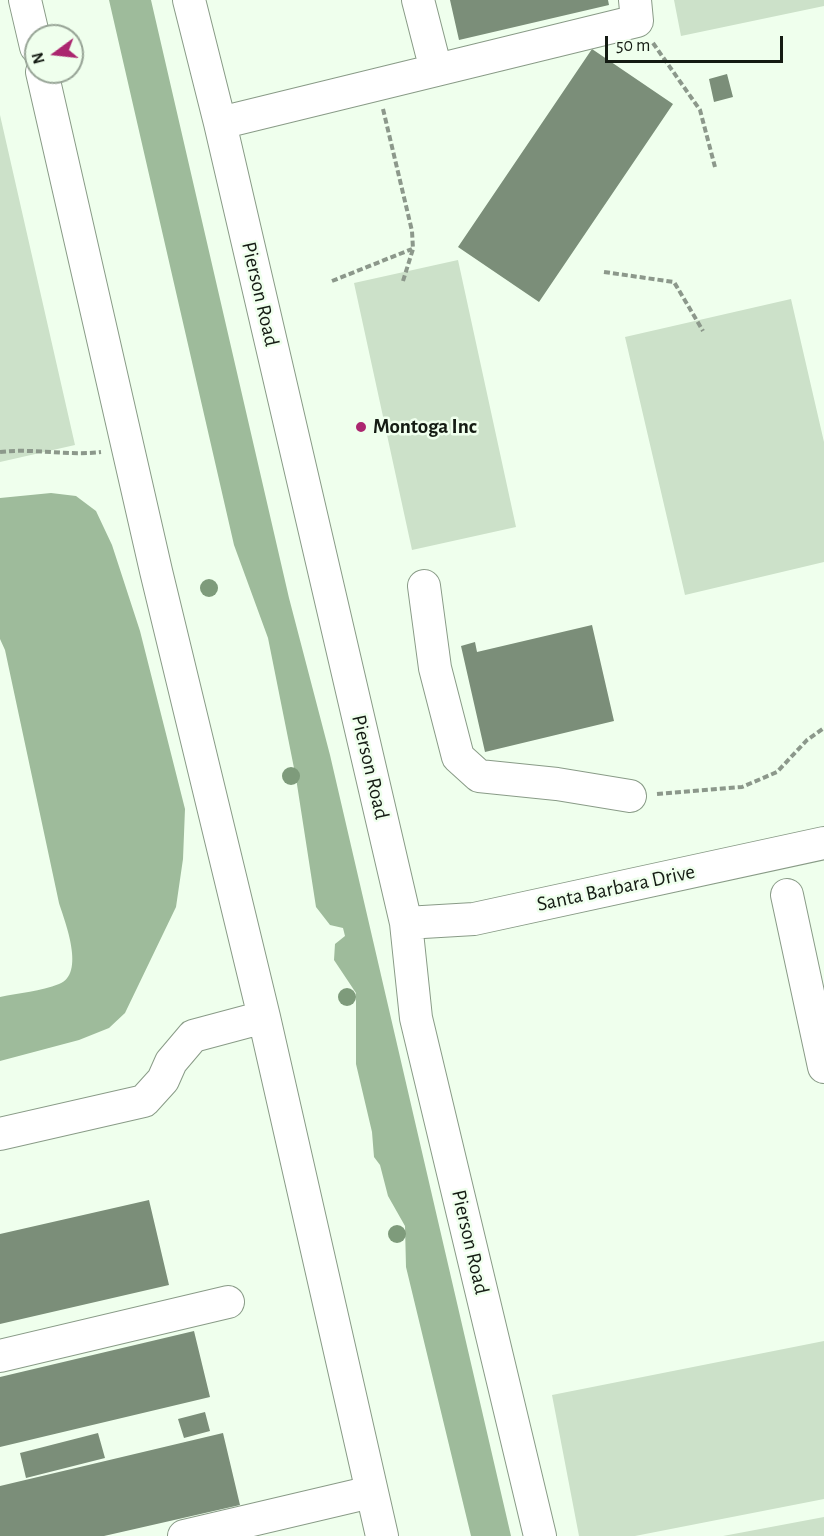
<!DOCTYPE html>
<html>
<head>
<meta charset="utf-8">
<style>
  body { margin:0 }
  #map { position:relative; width:824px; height:1536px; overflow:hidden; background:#efffed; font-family:"Alegreya Sans",sans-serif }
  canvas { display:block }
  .north { position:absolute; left:24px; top:24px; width:60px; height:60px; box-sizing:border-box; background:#efffed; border:2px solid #97a496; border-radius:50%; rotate:255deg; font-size:16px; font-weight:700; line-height:24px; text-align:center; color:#141b13 }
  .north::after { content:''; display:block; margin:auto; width:21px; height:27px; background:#ab266f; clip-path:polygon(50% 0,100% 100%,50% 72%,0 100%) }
  .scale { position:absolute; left:605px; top:36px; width:178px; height:27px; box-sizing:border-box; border:3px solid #141b13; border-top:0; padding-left:8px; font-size:18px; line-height:21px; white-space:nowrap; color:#141b13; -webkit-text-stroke:4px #efffed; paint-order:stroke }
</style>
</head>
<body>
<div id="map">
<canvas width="824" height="1536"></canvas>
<div class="north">N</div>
<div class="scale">50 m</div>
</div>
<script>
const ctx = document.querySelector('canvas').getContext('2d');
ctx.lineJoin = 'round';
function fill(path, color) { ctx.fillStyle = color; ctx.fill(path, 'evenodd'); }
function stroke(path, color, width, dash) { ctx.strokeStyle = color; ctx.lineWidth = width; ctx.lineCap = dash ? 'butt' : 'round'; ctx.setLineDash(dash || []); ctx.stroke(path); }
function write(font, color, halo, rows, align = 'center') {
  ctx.font = font + ' "Alegreya Sans",sans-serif'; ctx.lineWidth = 5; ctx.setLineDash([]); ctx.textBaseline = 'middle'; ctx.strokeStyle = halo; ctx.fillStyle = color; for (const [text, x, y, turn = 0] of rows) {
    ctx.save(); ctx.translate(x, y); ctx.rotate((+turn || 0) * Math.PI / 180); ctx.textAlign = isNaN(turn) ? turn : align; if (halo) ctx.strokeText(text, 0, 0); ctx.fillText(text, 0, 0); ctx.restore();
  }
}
fill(new Path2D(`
  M674,0H824V6L681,36Z
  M0,115L75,445L0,462Z
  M458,260L516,527L412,550L354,283Z
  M791,299L824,442V562L685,595L625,337Z
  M824,1341V1499L635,1536H579L552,1395Z
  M824,1517V1536H723Z`), '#cce1c9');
fill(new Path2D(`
  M109,0H151L289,598L330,755L511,1536H471L406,1267L405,1226L388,1196L380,1165L374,1157L372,1132L356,1064V993L334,960L335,944L345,936L343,928L330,925L316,907L296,778L268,638L234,545Z
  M51,493L76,496L96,511L112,545L140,631L185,809L183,859L176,907L125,1013L109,1028L79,1040L0,1061V997C19,993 41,991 59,984C86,974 65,922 59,903L5,650L0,639V498Z`), '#9ebb9b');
fill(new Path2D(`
  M450,0H608L609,5L459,40Z
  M592,49L673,104L539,302L458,247Z
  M727,74L733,97L714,102L709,79Z
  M592,625L614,721L485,752L461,646L475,642L477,652Z
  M149,1200L169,1285L0,1324V1234Z
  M194,1331L210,1397L0,1447V1377Z
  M205,1412L210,1431L184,1438L178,1419Z
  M98,1433L105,1458L26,1478L20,1453Z
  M223,1433L240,1505L104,1536H0V1486Z`), '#7b8e79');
const minor = new Path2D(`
  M25,0L36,47
  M189,0L220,123L406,923L416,1018L540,1536
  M418,0L436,70
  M42,72L156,571L264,1017L382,1536
  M220,123L637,21L635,0
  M424,586L435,668L458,757L479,776L557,784L630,796
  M787,895L824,1067
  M406,923L474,919L824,843
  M0,1134L144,1101L163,1080L171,1062L193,1036L264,1017
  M0,1356L228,1302
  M184,1536L371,1492`);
stroke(minor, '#899b87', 34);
stroke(new Path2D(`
  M653,43L700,110L715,167
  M383,109L412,231L413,249L403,281
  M604,272L674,282L703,331
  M332,281L412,249
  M0,452C34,448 67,456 101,452
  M657,794L742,787L777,772L807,740L824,728`), '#8c988b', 4, [6, 3]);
stroke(minor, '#fff', 32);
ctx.fillStyle = '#7e9b7b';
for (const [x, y] of [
  [209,588],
  [291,776],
  [347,997],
  [397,1234]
]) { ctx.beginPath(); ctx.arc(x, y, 9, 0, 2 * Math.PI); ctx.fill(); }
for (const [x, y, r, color] of [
  [361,427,6,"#ab266f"]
]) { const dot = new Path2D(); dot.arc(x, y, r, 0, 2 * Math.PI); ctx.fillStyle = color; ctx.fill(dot); stroke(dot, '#efffed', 2); }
write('21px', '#141b13', '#efffed', [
  ["Pierson Road",260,294,77],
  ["Pierson Road",370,767,77],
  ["Santa Barbara Drive",616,888,-12],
  ["Pierson Road",470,1242,77]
]);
write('bold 21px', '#141b13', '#efffed', [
  ["Montoga Inc",373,427]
], 'left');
</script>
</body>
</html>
